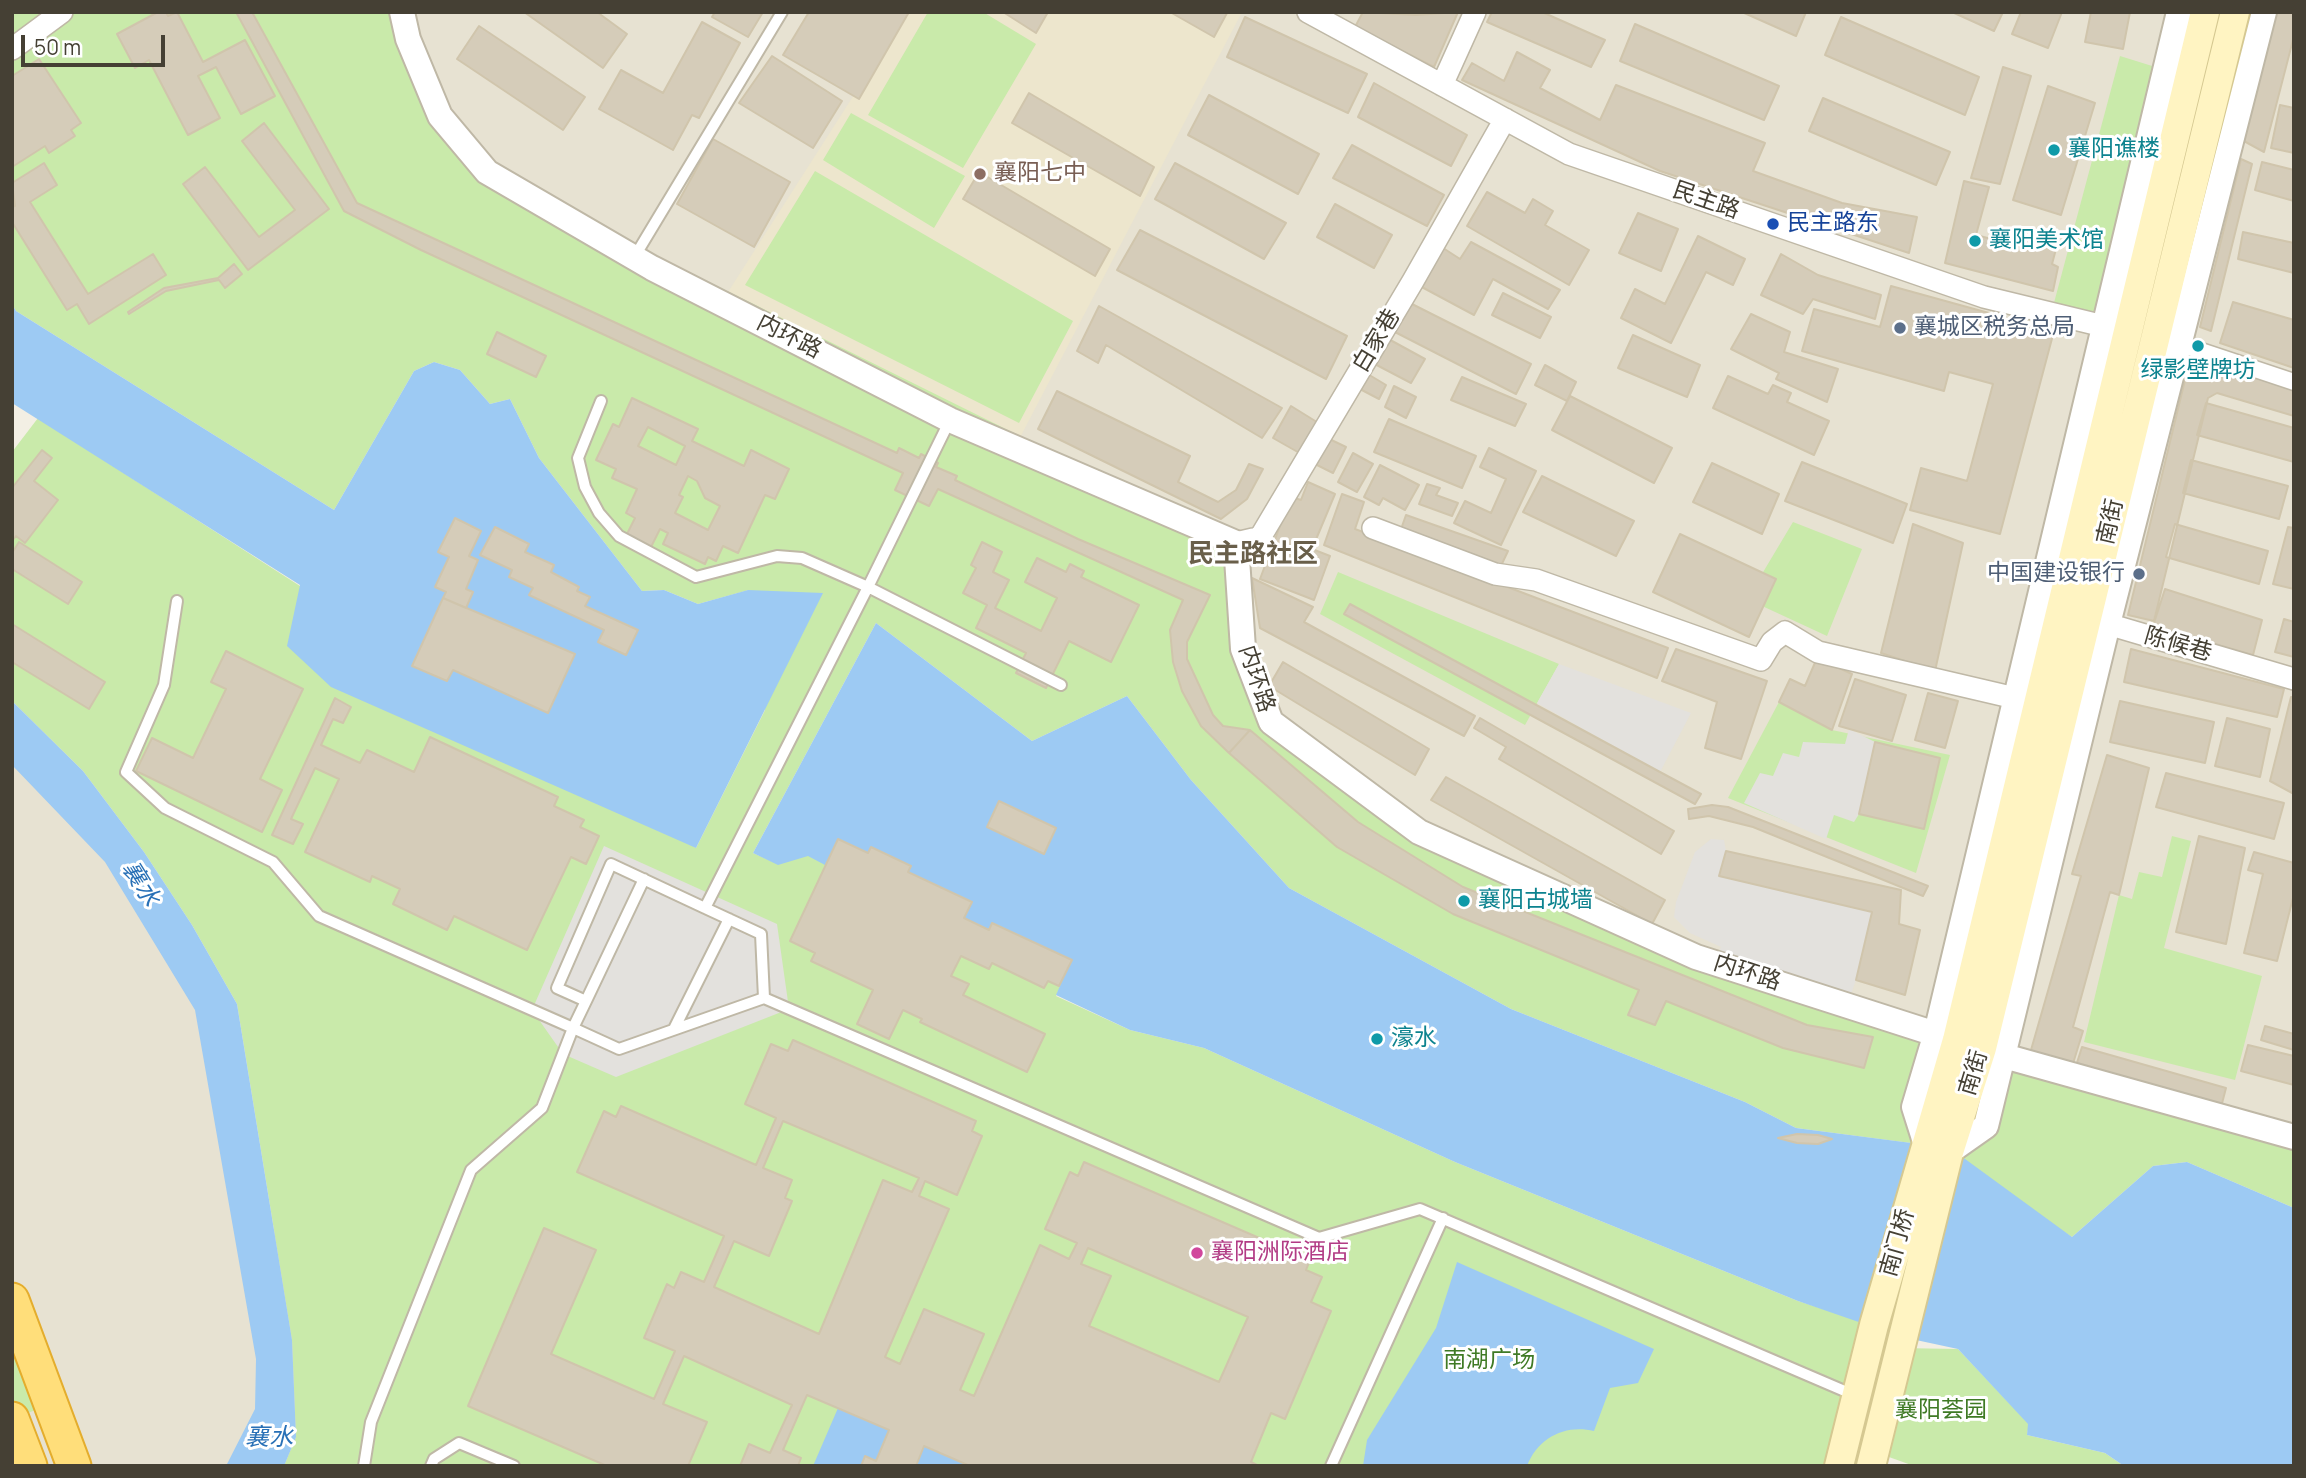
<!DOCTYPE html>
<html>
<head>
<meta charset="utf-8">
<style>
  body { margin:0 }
  #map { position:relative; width:2306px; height:1478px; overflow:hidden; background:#f3efe4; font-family:Manrope,sans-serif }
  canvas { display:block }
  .frame { position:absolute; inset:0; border:14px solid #454034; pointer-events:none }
  .scale { position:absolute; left:21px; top:35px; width:144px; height:32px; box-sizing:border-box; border:4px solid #454034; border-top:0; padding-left:9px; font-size:21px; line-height:24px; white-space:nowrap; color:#454034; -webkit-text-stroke:5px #fff; paint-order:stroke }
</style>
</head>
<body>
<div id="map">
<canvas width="2306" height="1478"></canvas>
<div class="frame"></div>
<div class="scale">50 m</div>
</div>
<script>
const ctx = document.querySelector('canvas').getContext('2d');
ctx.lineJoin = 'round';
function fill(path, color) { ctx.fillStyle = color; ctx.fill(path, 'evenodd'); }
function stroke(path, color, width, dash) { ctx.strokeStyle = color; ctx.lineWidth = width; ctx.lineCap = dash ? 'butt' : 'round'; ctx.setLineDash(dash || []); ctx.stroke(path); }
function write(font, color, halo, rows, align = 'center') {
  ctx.font = font + ' Manrope,"Noto Sans SC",sans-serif'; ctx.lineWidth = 6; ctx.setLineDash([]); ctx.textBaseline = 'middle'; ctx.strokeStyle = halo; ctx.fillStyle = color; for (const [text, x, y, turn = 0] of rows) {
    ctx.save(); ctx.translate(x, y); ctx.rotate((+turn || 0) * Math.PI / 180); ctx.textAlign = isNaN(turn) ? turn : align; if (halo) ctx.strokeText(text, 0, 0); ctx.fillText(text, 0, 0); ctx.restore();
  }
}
fill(new Path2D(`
  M402,12H2294V1137L1696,957L1419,832L1271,722L1235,543L487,172L440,116Z
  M12,764L144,852L355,1466H12Z`), '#e7e2d2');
fill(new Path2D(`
  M907,12H1242L1014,449L721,303Z`), '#ede6cd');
fill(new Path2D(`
  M12,12H402L408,39L487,172L1236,543L1243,649L1271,722L1419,832L1696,957L2294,1137V1208L2187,1162L2153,1166L2072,1237L1926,1145L1796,1128L1745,1102L1511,1009L1289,888L1191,780L1127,696L1032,741L876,623L753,853L778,864L808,855L838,839L868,853L871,847L911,866L909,872L972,902L965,919L989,929L992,923L1072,960L1056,996L1130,1030L1204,1048L1455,1162L1798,1301L1874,1325L1839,1466H284L296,1437L292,1340L237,1004L192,925L144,852L83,771L12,701V452L38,418L300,586L696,848L765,710L749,590L698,604L664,590L642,591L539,458L510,399L490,404L460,370L434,362L414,371L334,510L16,311L12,304Z
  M928,12H983L1036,44L963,168L868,115Z
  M2120,56L2165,70L2102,327L2051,314Z
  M851,113L965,176L934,228L823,160Z
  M815,171L1073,321L1019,423L745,285Z
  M1793,522L1862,549L1827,636L1747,599Z
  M1338,572L1559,664L1525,725L1320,614Z
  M1779,702L1832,730L1950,755L1916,873L1728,798Z
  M2172,836L2191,841L2164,948L2262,976L2235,1080L2084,1042L2119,895L2132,899L2139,872L2162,877Z
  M12,1300L51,1404L20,1416L12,1466Z
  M1899,1348L1958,1349L2029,1424L2027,1435L2105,1453L2124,1466H1914L1875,1452Z`), '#c9eaaa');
fill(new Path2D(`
  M1559,664L1691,713L1660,772L1537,703Z
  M1849,729L1875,742L1859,814L1854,822L1834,815L1826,839L1744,803L1760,773L1773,776L1783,753L1799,757L1803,742L1845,744Z
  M1711,839L1724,840L1726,851L1872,912L1856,980L1847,1005L1713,962L1721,947L1690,933L1674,917L1676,902L1695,852Z
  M604,846L777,924L789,1009L616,1077L563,1054L532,1010Z`), '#e3e1dd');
fill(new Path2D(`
  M12,304L16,311L334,510L414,371L434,362L460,370L490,404L510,399L539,458L642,591L664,590L698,604L748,590L823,593L696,848L331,687L287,646L300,585L12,403Z
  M876,623L1032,741L1127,696L1191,780L1289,888L1511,1009L1745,1102L1796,1128L1950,1148L2072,1237L2153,1166L2187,1162L2294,1208V1466H2124L2105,1453L2027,1435L2028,1424L1958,1349L1902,1337L1798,1301L1455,1162L1204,1048L1130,1030L1056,995L1071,960L992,923L989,930L964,918L972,902L908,872L911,866L871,847L868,853L838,839L825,865L808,856L778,865L753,853Z
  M12,701L83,771L144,852L192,925L237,1004L292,1340L296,1437L284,1466H226L255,1409L256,1359L195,1010L105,862L12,765Z
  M1457,1262L1654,1349L1638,1383L1610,1388L1594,1431C1566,1424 1538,1437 1527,1466H1363L1367,1440L1436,1328Z
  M838,1408L889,1430L876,1461L865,1457L861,1466H813Z
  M924,1446L970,1466H916Z`), '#9dcaf3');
const building = new Path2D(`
  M158,12H166L168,16L177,12L203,62L245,40L275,96L241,114L216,67L198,76L220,118L188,135L149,60L135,68L117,34Z
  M236,12H252L357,203L897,453L899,448L919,458L921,454L938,463L936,467L957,476L955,480L1078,539L1210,595L1187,642V659L1213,715L1223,726L1250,730L1229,753L1201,726L1182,691L1173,662L1170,630L1183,600L938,489L929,506L895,490L903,473L421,250L344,211Z
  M524,12H597L627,34L603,68Z
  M715,12H763L748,37L712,17Z
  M809,12H909L859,99L783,55Z
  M1003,12H1048L1036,33Z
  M1170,12H1225L1227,13L1214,37Z
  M1363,12L1416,15L1458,12L1434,67L1355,27Z
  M1492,12H1542L1605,40L1591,67L1487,22Z
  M1742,12H1806L1796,36Z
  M1952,12H2003L1994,31Z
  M2021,12H2062L2048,48L2012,34Z
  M2091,12H2130L2123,49L2085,42Z
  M2275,12H2294V36L2264,152L2242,140Z
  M1245,17L1367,74L1348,113L1227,57Z
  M1841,17L1979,77L1965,115L1825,55Z
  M702,22L740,43L699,118L692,115L673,150L599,109L621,70L663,93Z
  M1635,24L1779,86L1764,120L1620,61Z
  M479,26L585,97L563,130L457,59Z
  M1517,52L1550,70L1540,88L1600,120L1616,85L1765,143L1753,171L1842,203L1917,217L1909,253L1660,171L1462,80L1472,63L1504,81Z
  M772,56L842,101L813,148L739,103Z
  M39,59L81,123L71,130L75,136L49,153L45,146L12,167V76Z
  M2003,67L2031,76L2000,184L1971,178Z
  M1374,83L1467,135L1451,166L1358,117Z
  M2048,86L2095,103L2061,215L2013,200Z
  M1029,93L1154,167L1140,196L1012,123Z
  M1209,95L1319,154L1298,194L1188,135Z
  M1823,98L1950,152L1936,185L1809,131Z
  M2280,105L2294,108V153L2271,148Z
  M264,123L329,209L248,270L183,184L205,167L259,237L295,210L242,141Z
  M713,139L790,182L754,247L677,204Z
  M1352,145L1444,195L1427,226L1333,178Z
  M2241,159L2252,164L2211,331L2200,327Z
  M2262,162L2294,170V201L2255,190Z
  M44,163L57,185L30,202L88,294L153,254L166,275L89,324L77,304L67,310L12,222V207L15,206L12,183Z
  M1175,163L1286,223L1264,259L1155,199Z
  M979,172L1110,249L1095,276L963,199Z
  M1964,181L1989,187L1976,235L2022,247L2028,227L2060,234L2052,264L2058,267L2053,291L1945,263Z
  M1487,192L1525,213L1533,199L1553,211L1545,225L1589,250L1569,285L1467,226Z
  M1335,204L1392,235L1374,268L1317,237Z
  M1638,213L1678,229L1661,271L1619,253Z
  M1140,230L1347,336L1326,379L1117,270Z
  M2243,232L2294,243V273L2238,259Z
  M1698,236L1745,259L1733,285L1706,272L1671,343L1621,318L1635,289L1665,304Z
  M1471,242L1560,290L1548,309L1493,279L1474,315L1418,285L1440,246L1460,259Z
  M1781,254L1818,275L1881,295L1875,319L1813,299L1803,314L1761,295Z
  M234,264L242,274L225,288L219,280L166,291L129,314L128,312L164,288L218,278Z
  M1891,286L2054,331L2000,534L1910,510L1921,468L1967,481L1993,384L1949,372L1944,391L1802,351L1814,309L1880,327Z
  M1503,293L1551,317L1540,338L1492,315Z
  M1406,301L1531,364L1516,394L1391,330Z
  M2233,302L2294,320V368L2220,343Z
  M1099,306L1282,408L1262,438L1106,345L1098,363L1077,351Z
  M1751,314L1790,332L1784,352L1838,369L1827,402L1776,379L1779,373L1731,349Z
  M497,332L546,356L536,377L487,354Z
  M1633,335L1700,365L1687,397L1618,368Z
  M1383,336L1425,359L1411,383L1369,361Z
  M2209,363L2294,389V416L2217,393L2208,398L2154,621L2128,615L2185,380L2200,364Z
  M1545,365L1576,382L1567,401L1535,385Z
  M1366,373L1386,385L1379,399L1358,388Z
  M1728,376L1768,394L1773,385L1791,393L1787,402L1829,421L1814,455L1713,408Z
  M1462,377L1526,404L1515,426L1451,400Z
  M1394,386L1416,397L1406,418L1385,407Z
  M1057,391L1190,456L1178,482L1218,502L1236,490L1249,464L1263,469L1247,499L1221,519L1038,429Z
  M1570,396L1672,448L1654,483L1552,430Z
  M632,398L698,429L692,441L744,466L751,450L789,469L775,499L765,495L738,553L723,546L716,561L708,557L705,564L663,544L668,533L660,529L651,547L626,536L635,518L626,513L637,489L612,478L616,469L596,460L613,424L619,427ZM648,427L685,446L676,465L638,446ZM688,476L697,481L705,498L720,506L708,530L675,513L683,497L679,495Z
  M2206,403L2294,428V462L2197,435Z
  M1291,406L1320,424L1303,455L1273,438Z
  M1389,419L1476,456L1462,488L1374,452Z
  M1321,435L1346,447L1333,473L1309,461Z
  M1489,448L1536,471L1501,545L1454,523L1465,501L1491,513L1506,479L1480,467Z
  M42,450L52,458L34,481L58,500L25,543L16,536L12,541V488Z
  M1353,453L1373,464L1357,492L1338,482Z
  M2191,460L2288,486L2279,519L2183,493Z
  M1802,462L1907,504L1893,543L1785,501Z
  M1712,463L1779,494L1762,534L1693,502Z
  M1380,465L1419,485L1405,510L1383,498L1379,505L1364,497Z
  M1542,476L1634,521L1616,556L1523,512Z
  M1308,482L1335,494L1312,549L1330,556L1314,600L1260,579L1291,497L1301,500Z
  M1427,484L1440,488L1436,495L1458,503L1452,516L1419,504Z
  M1342,494L1364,502L1355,529L1668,648L1657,678L1324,545Z
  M1406,515L1508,551L1499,570L1400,532Z
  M455,518L481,531L469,556L478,560L466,589L473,592L466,608L443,598L446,592L435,587L449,557L438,552Z
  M1913,524L1963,543L1935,671L1881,653Z
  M2175,524L2268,551L2259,584L2166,557Z
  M495,527L529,544L525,552L554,565L551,572L579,587L577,591L590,597L585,606L638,630L626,655L598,642L604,630L529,595L533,588L509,577L512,570L480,555Z
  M2288,527L2294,528V589L2273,584Z
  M1680,534L1776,579L1749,637L1653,592Z
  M19,542L82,582L68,604L12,569V553Z
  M982,542L1002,552L993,572L1009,580L995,608L1041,631L1057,598L1025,582L1037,558L1066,572L1070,564L1084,571L1081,577L1139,605L1111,662L1069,641L1046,688L1016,673L1026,653L976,628L987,605L963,593L976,568L971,565Z
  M1252,578L1313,607L1304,622L1475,716L1464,736L1260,628Z
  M2165,589L2262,620L2253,655L2153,626Z
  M443,598L575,654L548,713L453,670L447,681L412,666Z
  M1350,604L1660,772L1701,794L1695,804L1344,614Z
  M2284,619L2294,622V657L2275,652Z
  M12,624L105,682L89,709L12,662Z
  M1676,649L1767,681L1741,759L1705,748L1717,702L1662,681Z
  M2131,649L2284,689L2277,717L2124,682Z
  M226,651L303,689L260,779L282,790L262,832L136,771L152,738L193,758L226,689L211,682Z
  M1817,658L1852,674L1832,730L1779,702L1790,679L1805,686Z
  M1283,662L1429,749L1415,775L1269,686Z
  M1855,679L1906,695L1892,741L1839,726Z
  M1928,693L1958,701L1945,748L1915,740Z
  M2291,697L2294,698V794L2270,781Z
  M335,698L351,707L343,723L333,719L321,745L360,763L367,750L414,772L430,737L558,797L554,806L584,820L580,827L599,836L586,864L571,857L527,950L454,916L447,930L393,904L400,889L372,876L370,882L305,852L339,779L315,768L291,819L303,824L293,844L272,835Z
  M2120,701L2214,722L2205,763L2110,742Z
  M1480,718L1674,831L1661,854L1499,759L1506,747L1474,728Z
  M2227,718L2270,729L2260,777L2215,766Z
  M1250,730L1358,822L1463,887L1807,1025L1873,1037L1864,1068L1783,1048L1666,1001L1655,1025L1628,1015L1639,990L1453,914L1337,847L1229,753Z
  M1875,742L1940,758L1924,829L1859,814Z
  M2107,755L2149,768L2119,895L2110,892L2073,1027L2083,1031L2071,1070L2029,1057L2081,876L2072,874Z
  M2166,773L2284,803L2274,839L2156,807Z
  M1446,777L1665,900L1652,924L1431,800Z
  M999,801L1056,828L1044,854L987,827Z
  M1712,805L1728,807L1928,886L1923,896L1753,827L1709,816L1689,819L1688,809Z
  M2199,836L2245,848L2226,944L2176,932Z
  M838,839L868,853L871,847L911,866L908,872L972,902L964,918L989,930L992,923L1072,960L1059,986L1048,981L1044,988L992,963L989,969L961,956L951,976L969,984L963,995L1045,1034L1027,1072L920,1022L922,1019L903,1010L889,1039L857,1024L873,990L811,961L815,953L790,941Z
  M1726,851L1901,890L1899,924L1920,930L1905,995L1856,980L1872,912L1719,876Z
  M2254,852L2294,863V894L2277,961L2244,953L2263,874L2248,870Z
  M2265,1026L2294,1034V1050L2261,1040Z
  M793,1040L976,1121L972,1131L982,1136L957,1195L925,1181L919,1196L949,1209L885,1357L900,1364L924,1309L984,1334L960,1390L974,1396L1040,1245L1069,1259L1077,1243L1045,1229L1070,1172L1078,1176L1084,1162L1310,1260L1306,1270L1322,1277L1311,1302L1331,1311L1285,1419L1271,1413L1251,1462L1259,1466H970L924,1446L916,1466H861L865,1456L876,1461L889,1430L807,1395L783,1450L801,1458L798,1466H740L749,1444L770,1453L792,1405L684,1356L663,1404L707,1422L688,1466H607L468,1406L544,1228L596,1250L551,1354L654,1399L675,1351L644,1338L667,1284L674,1288L681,1272L704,1282L724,1236L577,1172L604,1111L616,1117L621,1106L756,1165L776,1118L745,1104L771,1044L788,1051ZM783,1121L919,1178L912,1192L883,1180L819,1334L714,1287L734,1241L769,1256L792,1201L785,1198L792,1180L763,1168ZM1088,1248L1248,1317L1219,1382L1089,1326L1111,1276L1081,1264Z
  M2248,1045L2294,1056V1085L2241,1071Z
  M2082,1047L2226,1088L2220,1111L2075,1069Z
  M1797,1134L1818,1135L1832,1139L1818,1144L1797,1143L1778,1138Z`);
fill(building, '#d5ccb9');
stroke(building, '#d0c5ac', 2);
const service = new Path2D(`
  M635,256L782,12
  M601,401L578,458L585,487L599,513L619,536L696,577L777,556L802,558L868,587L950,420
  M177,601L164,685L126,772L165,808L273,862L319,916L573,1028L542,1108L471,1170L371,1422L364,1466
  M705,908L611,864L557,988L586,1001L573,1028L619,1049L764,998L1319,1238L1420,1209L1854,1395
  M764,998L761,934L705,908L868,587L1061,685
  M586,1001L644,879
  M674,1029L729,919
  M431,1466L434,1459L459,1443L514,1466
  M1331,1466L1443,1218`);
const pedestrian = new Path2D(`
  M2180,344L2294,382`);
const minor = new Path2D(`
  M1308,12L1569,154L1984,297L2120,330
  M12,49L62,12
  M1442,85L1475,12
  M1373,528L1495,574L1536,580L1761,660L1772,642L1785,632L1818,652L2015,698
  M1236,543L1253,539L1258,541L1413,281L1505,119
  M2094,620L2294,679`);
const tertiary = new Path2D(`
  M402,12L408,39L440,116L487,172L652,268L950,420L1236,543L1243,649L1271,722L1419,832L1696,957L2004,1056L2294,1137
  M1926,1145L1914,1107L1936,1033L2179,12
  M1949,1152L1986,1126L2108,624L2264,12`);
const secondary = new Path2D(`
  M1839,1466L1874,1325L1957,1040L2205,12
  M1871,1466L1949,1152L1982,1048L2235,12`);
const trunk = new Path2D(`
  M12,1300L74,1466
  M12,1419L30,1466`);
stroke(service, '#bfb8a6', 14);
stroke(pedestrian, '#bfb8a6', 19);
stroke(minor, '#bfb8a6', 24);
stroke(tertiary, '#bfb8a6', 28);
stroke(secondary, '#d5c891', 32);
stroke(trunk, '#e4ad2d', 37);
stroke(service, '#fff', 10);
stroke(pedestrian, '#fff', 16);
stroke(minor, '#fff', 21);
stroke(tertiary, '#fff', 24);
stroke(secondary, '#fff4c2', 28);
stroke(trunk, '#ffde7a', 33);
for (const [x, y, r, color] of [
  [2054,150,7,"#0f9aa8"],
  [980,174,7,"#8d6e63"],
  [1773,224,7,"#1a4fb4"],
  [1975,241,7,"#0f9aa8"],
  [1900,328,7,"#5c6f8a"],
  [2198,346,7,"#0f9aa8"],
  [2139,574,7,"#5c6f8a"],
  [1464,901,7,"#0f9aa8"],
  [1377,1039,7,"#0f9aa8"],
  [1197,1253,7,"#d1479c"]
]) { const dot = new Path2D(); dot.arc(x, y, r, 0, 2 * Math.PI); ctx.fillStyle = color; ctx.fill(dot); stroke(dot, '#fff', 2.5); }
write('23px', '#0d838f', '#fff', [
  ["襄阳谯楼",2068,150],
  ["襄阳美术馆",1989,241],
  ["绿影壁牌坊",2198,371,"center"],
  ["襄阳古城墙",1478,901],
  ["濠水",1391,1039]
], 'left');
write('23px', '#785e54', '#fff', [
  ["襄阳七中",994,174]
], 'left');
write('23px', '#454034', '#fff', [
  ["民主路",1706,201,19],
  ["内环路",789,337,27],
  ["白家巷",1377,341,-59],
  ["南街",2111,522,-77],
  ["陈候巷",2178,645,16],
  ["内环路",1256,679,72],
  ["内环路",1747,973,18],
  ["南街",1974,1073,-73],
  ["南门桥",1898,1243,-74]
]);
write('23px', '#164399', '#fff', [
  ["民主路东",1787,224]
], 'left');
write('23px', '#4e5e75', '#fff', [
  ["襄城区税务总局",1914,328],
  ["中国建设银行",2125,574,"right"]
], 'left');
write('23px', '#b23c85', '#fff', [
  ["襄阳洲际酒店",1211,1253]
], 'left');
write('23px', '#3f7a25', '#fff', [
  ["南湖广场",1489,1361],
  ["襄阳荟园",1941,1411]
]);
write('italic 24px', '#2870b6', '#fff', [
  ["襄水",140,884,58],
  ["襄水",269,1438]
]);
write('bold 26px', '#695f4a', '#fff', [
  ["民主路社区",1253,555]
]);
</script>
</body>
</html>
